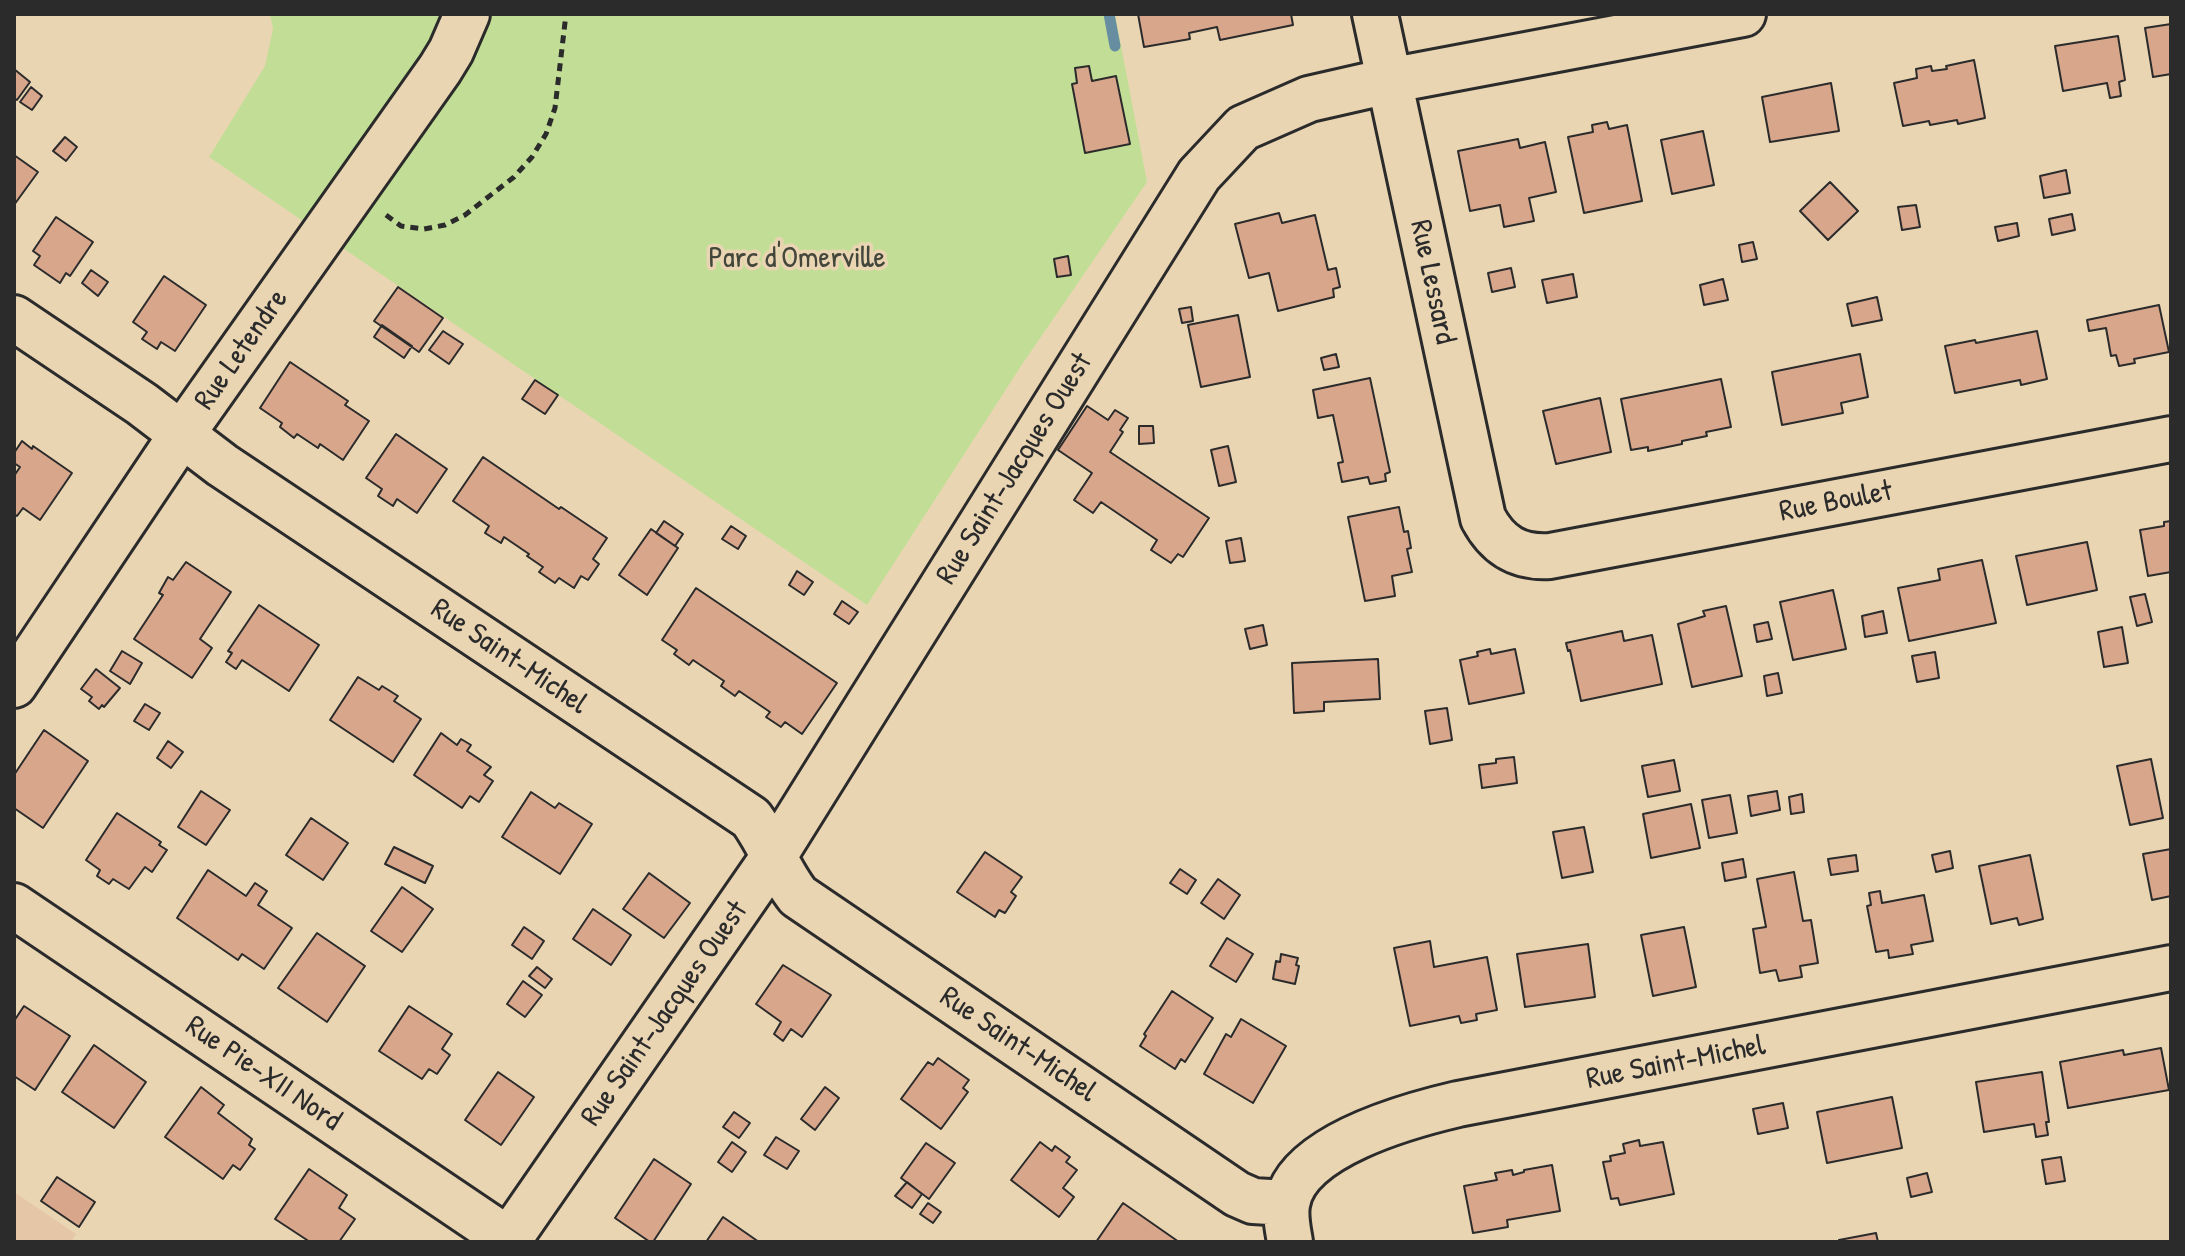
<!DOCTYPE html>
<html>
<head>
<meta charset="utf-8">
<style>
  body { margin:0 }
  #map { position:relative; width:2185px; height:1256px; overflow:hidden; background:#ead5b3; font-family:"Patrick Hand",sans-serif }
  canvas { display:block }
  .frame { position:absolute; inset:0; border:16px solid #2b2b2b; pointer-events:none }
</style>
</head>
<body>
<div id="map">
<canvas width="2185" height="1256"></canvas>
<div class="frame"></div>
</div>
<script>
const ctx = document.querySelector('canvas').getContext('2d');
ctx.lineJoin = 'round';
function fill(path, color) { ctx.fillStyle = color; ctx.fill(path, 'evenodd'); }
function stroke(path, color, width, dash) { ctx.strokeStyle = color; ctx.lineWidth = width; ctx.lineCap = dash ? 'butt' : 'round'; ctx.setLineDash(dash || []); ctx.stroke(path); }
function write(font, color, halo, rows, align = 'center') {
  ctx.font = font + ' "Patrick Hand",sans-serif'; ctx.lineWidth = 7; ctx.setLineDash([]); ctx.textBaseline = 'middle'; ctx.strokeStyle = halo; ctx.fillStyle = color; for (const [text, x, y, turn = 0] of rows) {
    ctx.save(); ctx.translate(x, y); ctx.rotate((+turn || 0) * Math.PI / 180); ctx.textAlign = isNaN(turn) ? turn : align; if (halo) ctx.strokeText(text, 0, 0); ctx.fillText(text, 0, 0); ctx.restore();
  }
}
fill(new Path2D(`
  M14,1192L76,1234L71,1242H14Z`), '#e5c7a7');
fill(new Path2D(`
  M270,14H1115L1147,182L1021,366L867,605L209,157L265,66L273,29Z`), '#c2de96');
stroke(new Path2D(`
  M1109,14L1115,46`), '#678da1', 11);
const building = new Path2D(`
  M1138,14H1291L1293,25L1220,40L1217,27L1189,33L1190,39L1144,47Z
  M2171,24V74L2153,77L2145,28Z
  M2118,36L2125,80L2119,82L2121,96L2110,98L2107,83L2063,91L2055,46Z
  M1974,60L1985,118L1958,124L1957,120L1930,125L1929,121L1903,126L1894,83L1917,78L1916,69L1931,66L1932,71L1947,69L1946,66Z
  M1089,66L1092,81L1116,76L1130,144L1085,153L1072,84L1077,83L1075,68Z
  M14,69L30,82L17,100L14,98Z
  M1831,83L1839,131L1770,142L1762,97Z
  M31,87L42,96L32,110L20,102Z
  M1607,122L1609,129L1627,125L1642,201L1584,213L1568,137L1593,132L1592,125Z
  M1703,131L1714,185L1672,194L1661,140Z
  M65,137L77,147L66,161L53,151Z
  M1518,139L1520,148L1545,142L1556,192L1529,198L1534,221L1504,227L1500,205L1470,211L1458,151Z
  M14,155L38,172L14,205Z
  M2066,170L2070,193L2044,198L2040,176Z
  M1830,182L1858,211L1828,240L1800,211Z
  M1916,205L1920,227L1902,230L1898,207Z
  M1279,213L1282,223L1315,215L1328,270L1336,268L1340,287L1333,289L1334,297L1278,311L1269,273L1249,278L1235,224Z
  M2072,214L2075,230L2052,235L2049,219Z
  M56,217L93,242L70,276L66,273L60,283L34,265L40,256L33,251Z
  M2017,223L2019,236L1998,241L1995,227Z
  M1753,242L1757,259L1742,262L1739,245Z
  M1068,256L1071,275L1057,277L1054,259Z
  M1511,268L1515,287L1492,292L1488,273Z
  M91,270L108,282L98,296L82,283Z
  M1573,274L1577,297L1547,303L1542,280Z
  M164,276L206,305L175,351L161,342L157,349L142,339L147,332L133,322Z
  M1723,279L1728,300L1704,305L1700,285Z
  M398,287L443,318L419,352L374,321Z
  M1877,297L1882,320L1852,326L1847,304Z
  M2159,305L2169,352L2134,359L2135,363L2119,366L2116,355L2111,356L2106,328L2089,331L2087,320Z
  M1191,307L1193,321L1182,323L1179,309Z
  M1238,315L1250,377L1201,387L1188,325Z
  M382,325L412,346L404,358L374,337Z
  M443,331L463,344L449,364L429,350Z
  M2037,331L2047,379L2021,385L2020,380L1955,393L1945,346L1975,340L1976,343Z
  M1336,354L1339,367L1324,370L1321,358Z
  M1860,354L1868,397L1841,403L1843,413L1782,425L1772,372Z
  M290,362L348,401L345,405L369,421L343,460L320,444L318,448L297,434L294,438L280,427L282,423L260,408Z
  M1370,378L1390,472L1385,474L1386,481L1370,484L1368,477L1342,482L1338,463L1343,462L1333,415L1318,418L1313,390Z
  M1721,379L1731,427L1706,432L1707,436L1682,441V444L1648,451V447L1631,450L1621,399Z
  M535,380L558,395L545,414L522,399Z
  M1600,398L1611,452L1556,464L1543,411Z
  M1087,406L1108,420L1115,410L1128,418L1120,430L1123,432L1110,452L1209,518L1183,557L1178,554L1171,563L1151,550L1157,540L1101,502L1093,513L1074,500L1092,473L1058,450Z
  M1139,426H1153L1154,443L1139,444Z
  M396,434L447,469L417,513L397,499L393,506L378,496L382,489L366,478Z
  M22,441L32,449L33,446L72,473L40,520L23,508L17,516L14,514V476L20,467L14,463V453Z
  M1228,446L1236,482L1219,486L1211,450Z
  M483,457L559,509L561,507L607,538L593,559L599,564L588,580L581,576L574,588L559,578L555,583L539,572L543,567L527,556L529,554L504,537L501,543L485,533L489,526L453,501Z
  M1399,507L1404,532L1408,531L1411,548L1407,549L1412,572L1392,576L1395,596L1365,601L1348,517Z
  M664,521L683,534L675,546L656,533Z
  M2171,521V572L2148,576L2140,530L2164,526V522Z
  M731,526L746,536L738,549L722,539Z
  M651,529L678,548L647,595L619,575Z
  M1241,538L1245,561L1230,563L1226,541Z
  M2087,542L2097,590L2027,605L2016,556Z
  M1982,560L1996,623L1909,641L1898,588L1940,580L1938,569Z
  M186,562L231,592L200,639L212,648L192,678L134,639L163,595L159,593L168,577L173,580Z
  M797,571L813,582L804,595L789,585Z
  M696,588L837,683L802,734L785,722L781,727L766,717L770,712L739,691L735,696L721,686L724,681L693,660L689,665L674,654L677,650L662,640Z
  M1833,590L1846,649L1793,660L1780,602Z
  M2145,594L2152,622L2137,626L2130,597Z
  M842,601L858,612L849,624L834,614Z
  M259,605L319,645L289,691L242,660L236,669L226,662L232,653L228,651Z
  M1726,606L1742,676L1692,687L1678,624L1705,616L1703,611Z
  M1883,611L1887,633L1865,637L1862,616Z
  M1768,622L1772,639L1757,642L1754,625Z
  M1263,625L1267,645L1250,649L1245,629Z
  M2122,627L2128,663L2104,667L2098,632Z
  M1622,631L1624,641L1652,635L1662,684L1581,701L1570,650L1568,651L1566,643Z
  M1490,649L1491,654L1515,649L1524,693L1469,704L1460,660L1478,656L1477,652Z
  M122,651L142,663L130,684L110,671Z
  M1935,652L1939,678L1917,682L1912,656Z
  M1378,659L1380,699L1324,702V711L1294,713L1292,663Z
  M96,669L120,688L104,707L102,705L99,709L89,701L92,697L81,689Z
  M1778,673L1782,693L1767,696L1764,676Z
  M358,677L379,690L382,686L398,696L394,701L421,719L393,762L330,720Z
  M145,704L160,713L149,730L134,721Z
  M1447,708L1452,740L1430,744L1425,711Z
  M44,730L88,761L43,828L14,808V775Z
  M441,733L457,745L461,739L471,745L467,751L491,767L484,775L493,781L479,802L470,796L462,808L414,775Z
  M168,741L183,752L171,768L157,758Z
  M1514,757L1517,783L1482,788L1479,765L1496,763V759Z
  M2151,759L2163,818L2130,825L2117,766Z
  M1674,760L1680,791L1648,797L1642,766Z
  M201,791L230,810L206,845L178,827Z
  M1777,791L1780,810L1751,816L1748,796Z
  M531,792L555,808L559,803L592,824L560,874L502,837Z
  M1802,794L1804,812L1791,814L1789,797Z
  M1730,795L1737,833L1709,838L1702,800Z
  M1691,804L1700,848L1651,858L1643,814Z
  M117,813L161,842L159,845L167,850L152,872L145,867L129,889L113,879L109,884L97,876L100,870L86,860Z
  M311,818L348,843L323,880L286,855Z
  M1584,827L1593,872L1562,878L1553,832Z
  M394,847L433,866L425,883L385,864Z
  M2171,849V896L2152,900L2143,854Z
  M1950,851L1953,868L1936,872L1932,855Z
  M985,852L1022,877L1011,892L1016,896L1005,913L999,910L995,917L957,892Z
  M1856,855L1858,871L1831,875L1828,859Z
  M2030,855L2043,919L2019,925L2017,918L1991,924L1979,866Z
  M1743,859L1746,877L1725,881L1722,863Z
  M1180,869L1196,880L1187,894L1170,883Z
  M208,870L246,896L255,883L267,891L258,905L292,928L264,969L242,954L238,960L177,918Z
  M1794,872L1803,921L1811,920L1818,963L1800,966L1802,977L1779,981L1776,970L1760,973L1753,929L1766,927L1757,879Z
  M649,873L690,903L664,938L623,909Z
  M1218,879L1240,895L1224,919L1201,903Z
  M402,887L433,909L402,952L371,931Z
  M1880,891L1882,903L1924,895L1933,941L1911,945L1913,954L1889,958L1888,950L1876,952L1867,906L1871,905L1869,893Z
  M593,909L631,935L611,965L573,939Z
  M524,927L544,941L532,959L512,945Z
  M1684,927L1696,987L1653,996L1641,935Z
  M317,933L365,966L327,1022L278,988Z
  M1227,938L1253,954L1236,982L1210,966Z
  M1430,941L1434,967L1487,957L1497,1010L1476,1014L1477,1020L1461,1023L1459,1016L1410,1026L1394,948Z
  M1588,944L1595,997L1525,1007L1517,954Z
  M1281,954L1298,958L1296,965L1299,966L1295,984L1273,979L1276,961L1280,962Z
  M783,965L831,995L802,1037L791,1029L783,1041L774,1034L781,1022L756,1004Z
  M537,967L552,979L545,988L529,976Z
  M523,981L542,995L525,1017L507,1004Z
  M1172,991L1213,1018L1185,1062L1181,1059L1175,1069L1140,1046L1146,1036L1144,1034Z
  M24,1006L70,1036L35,1090L14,1076V1021Z
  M409,1006L452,1034L442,1049L450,1055L437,1074L429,1069L422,1079L379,1051Z
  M1241,1019L1286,1046L1253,1103L1204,1074L1226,1034L1231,1037Z
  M94,1045L146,1082L114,1128L62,1092Z
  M2161,1048L2169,1090L2068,1108L2060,1062L2123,1050L2124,1055Z
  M938,1058L969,1080L963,1088L968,1092L941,1129L901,1099L928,1062L933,1065Z
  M498,1072L534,1097L501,1145L465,1120Z
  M2042,1072L2049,1122H2046L2048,1135L2036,1137L2034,1124L1984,1132L1976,1082Z
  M201,1087L224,1105L218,1113L252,1139L249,1145L255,1149L240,1170L233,1165L223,1179L165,1137Z
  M825,1087L839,1098L815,1130L801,1119Z
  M1892,1097L1902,1148L1827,1163L1817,1112Z
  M1783,1103L1788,1128L1758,1134L1753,1109Z
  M734,1112L750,1123L739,1138L723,1127Z
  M776,1137L799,1151L787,1169L764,1155Z
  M1639,1140L1640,1146L1663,1142L1674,1194L1620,1205L1618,1198L1611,1199L1603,1162L1611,1161L1610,1156L1625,1153L1623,1144Z
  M732,1142L746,1152L732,1172L718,1162Z
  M1040,1142L1052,1151L1055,1146L1070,1157L1066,1162L1077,1170L1063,1188L1074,1197L1059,1217L1011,1180Z
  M926,1143L955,1163L929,1199L901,1178Z
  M2061,1157L2065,1181L2046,1184L2042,1160Z
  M654,1159L691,1184L653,1242H650L615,1218Z
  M1552,1165L1560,1211L1507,1220L1508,1227L1473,1233L1464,1186L1497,1180L1495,1173L1512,1170L1513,1175L1524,1172V1170Z
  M309,1169L347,1195L339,1208L355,1219L339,1242H310L275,1219Z
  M1927,1173L1932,1192L1911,1197L1907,1178Z
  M57,1177L95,1202L79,1227L41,1201Z
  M907,1182L922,1194L912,1208L895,1196Z
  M928,1203L941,1212L933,1223L920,1214Z
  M1123,1203L1179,1242H1096Z
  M723,1217L759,1242H706Z
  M1876,1233L1878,1242H1840L1839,1240Z`);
fill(building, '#d8a68b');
stroke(building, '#2b2b2b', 2);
const minor = new Path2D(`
  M1375,14L1483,518C1498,546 1518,558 1550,556L2171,439
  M14,318L142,404L222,465L751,818C769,842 779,872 798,896L1237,1194L1253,1201L1287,1203
  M14,685L182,434L440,69L451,51L467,14
  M14,906L512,1242
  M507,1242L774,856L1199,175L1243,128L1309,99L1388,81L1743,14
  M1290,1242C1288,1230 1285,1217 1287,1205C1294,1146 1411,1115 1458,1104L2171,968`);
stroke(minor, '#2b2b2b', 50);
stroke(new Path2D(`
  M386,215L401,226L424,229L445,225L465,215L514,177L532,157L546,134L555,108L566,14`), '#2b2b2b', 5, [8, 6]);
stroke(minor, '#ead5b3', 44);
write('30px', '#42463b', '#ead5b3', [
  ["Parc d'Omerville",797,259]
]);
write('30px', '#2b2b2b', '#ead5b3', [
  ["Rue Lessard",1432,282,78],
  ["Rue Letendre",242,350,-55],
  ["Rue Saint-Jacques Ouest",1015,469,-58],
  ["Rue Boulet",1836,502,-11],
  ["Rue Saint-Michel",509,657,34],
  ["Rue Saint-Jacques Ouest",665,1014,-55],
  ["Rue Saint-Michel",1018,1045,34],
  ["Rue Saint-Michel",1676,1063,-11],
  ["Rue Pie-XII Nord",263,1074,34]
]);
</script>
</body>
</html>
